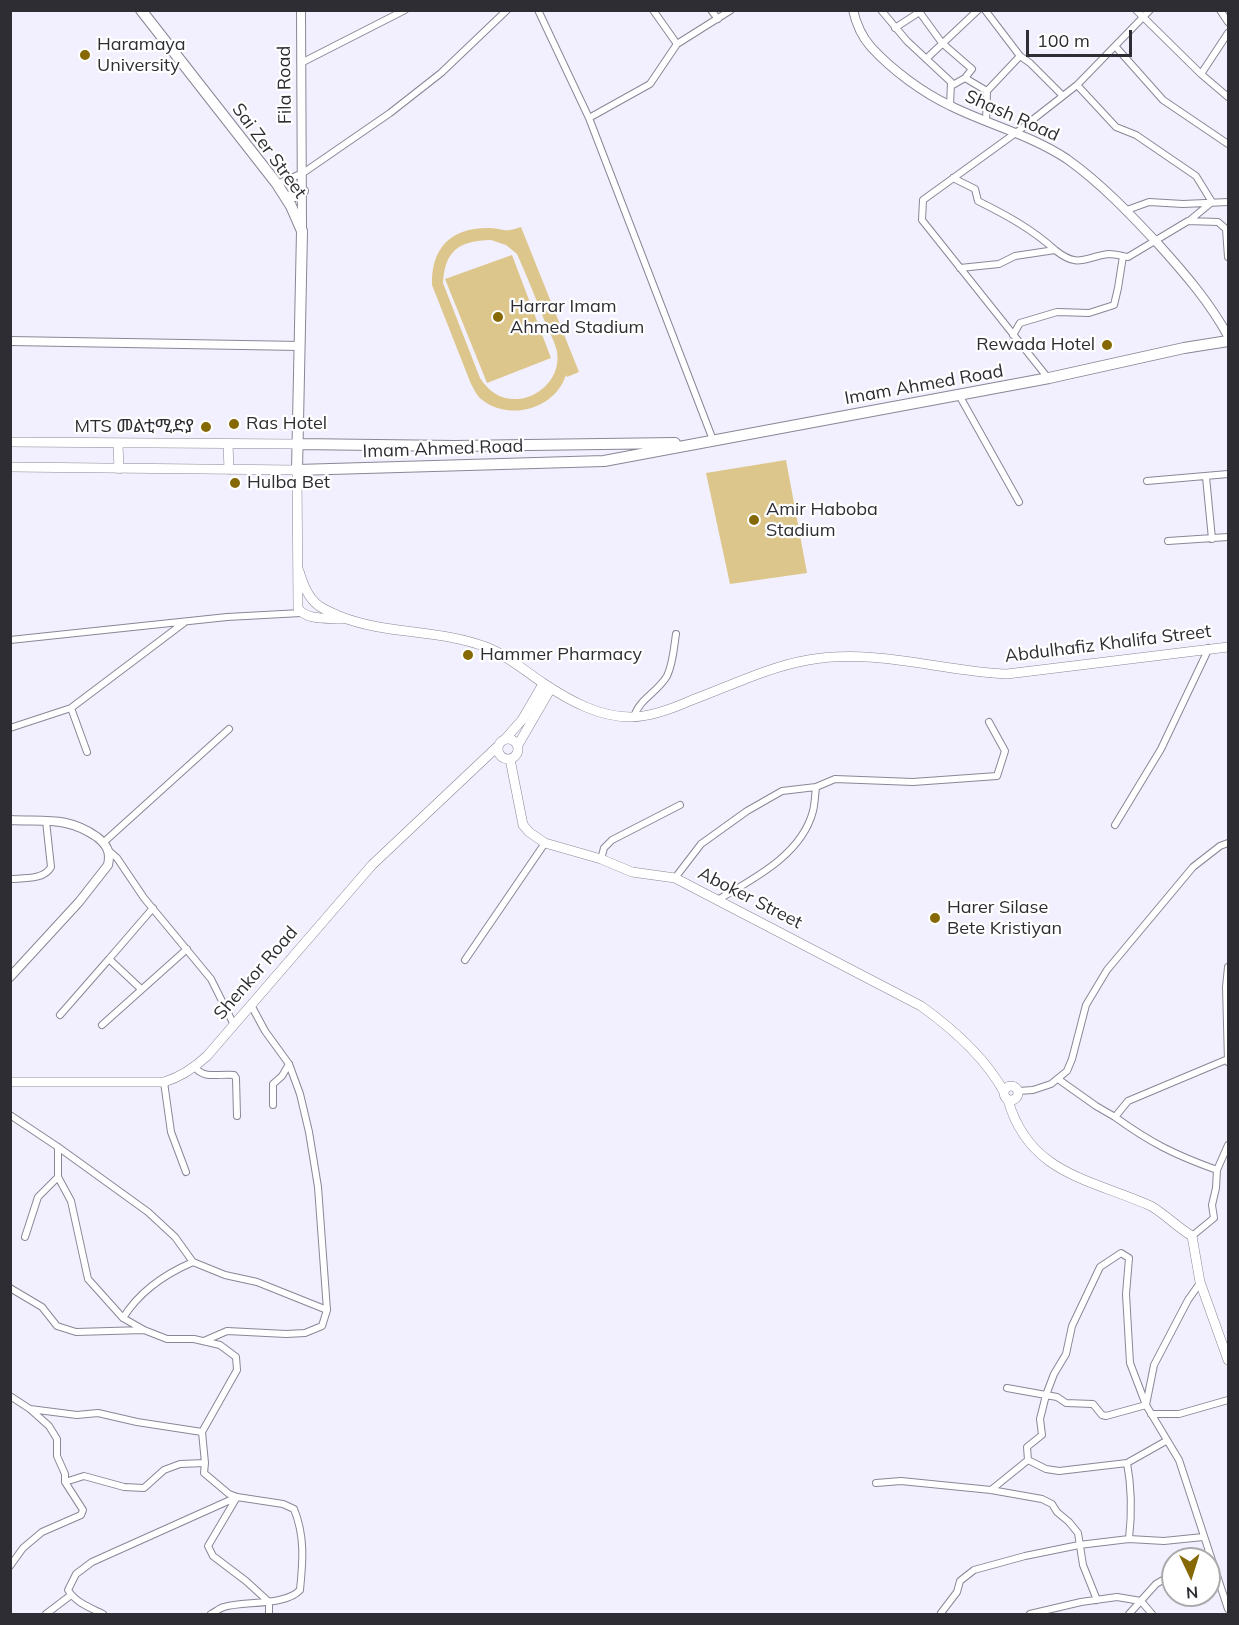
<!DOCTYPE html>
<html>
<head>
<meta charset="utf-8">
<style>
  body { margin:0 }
  #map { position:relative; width:1239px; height:1625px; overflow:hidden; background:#f2f0fe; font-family:Mulish,sans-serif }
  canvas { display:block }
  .frame { position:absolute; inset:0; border:12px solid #2e2d33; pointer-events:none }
  .north { position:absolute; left:1161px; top:1547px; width:60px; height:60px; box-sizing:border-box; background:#fff; border:2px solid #ababad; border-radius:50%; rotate:176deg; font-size:16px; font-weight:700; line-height:24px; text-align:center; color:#2e2d33 }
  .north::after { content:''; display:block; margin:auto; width:21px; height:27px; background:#866905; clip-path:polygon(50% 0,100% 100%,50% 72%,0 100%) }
  .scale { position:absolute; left:1026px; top:30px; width:106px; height:27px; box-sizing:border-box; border:3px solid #2e2d33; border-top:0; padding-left:8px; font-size:18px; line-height:21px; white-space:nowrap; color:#2e2d33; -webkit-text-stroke:4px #fff; paint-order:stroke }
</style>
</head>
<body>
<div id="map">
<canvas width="1239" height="1625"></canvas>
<div class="frame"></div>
<div class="north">N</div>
<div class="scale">100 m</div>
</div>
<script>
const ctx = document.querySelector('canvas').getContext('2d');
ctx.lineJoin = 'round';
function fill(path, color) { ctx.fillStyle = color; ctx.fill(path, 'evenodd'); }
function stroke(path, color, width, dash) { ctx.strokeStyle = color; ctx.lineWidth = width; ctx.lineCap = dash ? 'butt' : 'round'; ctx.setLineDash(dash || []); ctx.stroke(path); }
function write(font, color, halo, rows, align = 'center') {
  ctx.font = font + ' Mulish,"Noto Sans Ethiopic",sans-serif'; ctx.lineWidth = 4.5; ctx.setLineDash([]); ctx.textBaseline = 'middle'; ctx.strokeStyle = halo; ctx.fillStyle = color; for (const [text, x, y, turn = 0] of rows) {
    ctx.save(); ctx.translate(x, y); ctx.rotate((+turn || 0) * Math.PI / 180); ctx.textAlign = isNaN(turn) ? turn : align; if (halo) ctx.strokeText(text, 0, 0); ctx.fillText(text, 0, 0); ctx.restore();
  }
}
fill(new Path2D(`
  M521,227L579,372L567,377L566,375C555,409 509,422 481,399C477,396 474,389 471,384L432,285C431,247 452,227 490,228C505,229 505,233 521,227ZM491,240L506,245L517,254C527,276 536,299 545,322C549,331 555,342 557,352C561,376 541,397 518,399C501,400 489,392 480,378L443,283C445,250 459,241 491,240Z
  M512,255L551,358L487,383L445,279Z
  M786,460L807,573L730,584L706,473Z`), '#ddc68c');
const minor = new Path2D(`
  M538,10L589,118L713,440
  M653,10L677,44
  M711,10L718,19
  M881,10L907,41L951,82L950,106
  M918,10L942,43L972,69L965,78L951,86
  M985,10L1020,56L1030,63L1063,96
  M1136,10L1201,74L1228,97
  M1220,10L1228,22
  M895,28L921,11
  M1115,46L1163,100L1228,144
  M926,59L978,10
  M301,63L405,10
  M1201,74L1228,33
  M965,78L987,91L986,121
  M1077,85L1116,127L1136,135L1196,176L1212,202L1189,221
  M987,91L1020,56
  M589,118L650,84L677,44L731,10
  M953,178L975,189L978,201C1006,215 1032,229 1055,250
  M277,184L303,173L390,113L441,73L507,10
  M1127,210L1149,202L1183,204L1228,202
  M960,268L999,264L1015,256L1055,250C1079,269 1084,257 1109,254C1115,254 1122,256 1128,257L1188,221L1218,222L1226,229L1228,257
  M1013,335L1020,323L1057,312L1089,313L1114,305L1118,288L1123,256
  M1048,378L922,220L923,200L1017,132L1077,85L1150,10
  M959,395L1019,502
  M1206,477L1212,539
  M1147,481L1228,474
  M1168,541L1228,537
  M10,640L227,617L301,613
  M71,708L87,752
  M634,717C639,699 657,693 667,676C673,664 674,647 676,634
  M10,728L71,708L185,622
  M816,787L835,779L913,782L997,776L1005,751L989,722
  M1115,825L1161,749L1209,648
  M104,842L229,729
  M109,851L117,858L144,898L211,979L233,1023
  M601,859L604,848L612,840L680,805
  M675,878L701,844L747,811L782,791L816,787C815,795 815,803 813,811C802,854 755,878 719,899
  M10,879C24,878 44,880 51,867L46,821
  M109,959L153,908
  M465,960L545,843
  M60,1015L109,959L141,989
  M102,1025L187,949
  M1228,1062L1226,987L1228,967
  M195,1067C204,1080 219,1073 234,1075L236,1078L237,1116
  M1058,1079L1096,1106L1115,1117L1128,1101L1228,1059
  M164,1082L171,1132L186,1172
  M1018,1091L1033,1090L1051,1084L1067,1071L1072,1059L1086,1005L1107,970L1193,867L1220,846L1228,843
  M273,1105V1084L282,1076L289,1064
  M10,1115L58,1147L148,1212L175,1237L193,1262C165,1274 139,1292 123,1318L144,1330L167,1339H194L220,1345L236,1357L237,1370L202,1432L205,1463L204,1473L229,1494L237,1497L283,1504L294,1509C305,1536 303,1561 300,1590C286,1606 243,1601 224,1607C220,1608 215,1612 211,1614
  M1115,1117C1151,1143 1175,1155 1217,1170
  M58,1147V1177L71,1201L88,1279L123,1318
  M1192,1236L1214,1218L1212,1205L1216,1188L1217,1170L1228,1145
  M25,1237L38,1197L58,1177
  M193,1262L225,1275L257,1282L327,1310
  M1200,1283L1188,1300L1154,1365L1146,1405L1179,1460L1228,1609
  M10,1288L42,1307L57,1326L76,1332L144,1330
  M204,1341L227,1331L286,1334L305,1333L322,1326L327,1310L318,1187L309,1132L300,1094L289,1064L265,1031L251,1005
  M1007,1388L1057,1397L1066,1403L1093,1404L1102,1415L1106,1416L1146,1405L1130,1363L1126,1294L1129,1258L1121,1253L1100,1267L1072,1326L1066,1354L1054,1374L1046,1395L1040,1419L1042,1435L1027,1447L1028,1460
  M10,1396L30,1409L77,1415L98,1413L137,1422L202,1432
  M1151,1414H1179L1228,1400
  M1028,1460L1046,1469L1059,1471L1127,1463L1166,1441
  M1127,1463C1132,1489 1132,1512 1129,1539
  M65,1482L84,1476L124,1487L144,1488L164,1470L180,1464L205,1463
  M876,1483L901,1481L991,1490L1042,1499L1052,1504L1057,1512L1069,1522L1078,1533L1083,1565L1097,1600
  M991,1490L1028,1460
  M1197,1559L1208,1552
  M10,1566L23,1548L42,1532L81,1515L83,1510L65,1482V1474L57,1456V1439L49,1426L30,1409
  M941,1613L957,1592L960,1581L974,1570L1025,1556L1079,1545L1129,1539L1164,1541L1203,1537
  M46,1614L71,1595
  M103,1614C91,1608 76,1603 68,1590L76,1574L92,1562L237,1497L208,1546L213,1556L246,1581L269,1602V1614
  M1030,1614L1081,1602L1117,1597L1141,1601L1152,1614
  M1129,1614L1156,1584L1173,1574`);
const tertiary = new Path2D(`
  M301,10L302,228
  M853,10C856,23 862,37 871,47C892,70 923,93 951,106C989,125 1031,135 1067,159C1102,184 1131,215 1160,246C1186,275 1210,303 1228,336
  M10,341L300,346
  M10,820C45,822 67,816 97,837C107,845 111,852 108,865L79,902L10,977`);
const secondary = new Path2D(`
  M10,442L298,444
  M118,444L119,469
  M228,444L229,470
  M10,467L297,470L298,608C305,620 327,618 341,619
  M299,571C303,584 308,598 319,606C325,610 333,613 339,616C386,635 439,629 486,647C507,655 525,671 543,683C570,701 599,717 631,717C651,717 674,708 692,700C730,686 768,667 808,660C877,648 939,671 1007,674L1228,647
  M506,738L522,720L543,684
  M498 749a10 10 0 1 1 20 0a10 10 0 1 1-20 0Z
  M518,745L551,688
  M510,759L523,825L529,832L545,843L601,859L632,872L675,878L921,1006C953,1029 985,1057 1004,1092
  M10,1082H164C181,1077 194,1068 207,1056L372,865L497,747
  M1004 1093a7 7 0 1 1 14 0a7 7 0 1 1-14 0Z
  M1008,1100C1029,1174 1090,1179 1151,1206C1166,1215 1177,1227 1192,1236L1200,1282L1228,1360`);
const trunk = new Path2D(`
  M141,10L277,184L291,206L302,231L297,470L604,461L1049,378L1184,348L1228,341
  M286,197L295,196L303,191
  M298,444L455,446L675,443`);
stroke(minor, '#898796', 8);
stroke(tertiary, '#898796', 10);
stroke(secondary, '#898796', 10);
stroke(trunk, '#898796', 12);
stroke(minor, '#fff', 6);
stroke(tertiary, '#fff', 8);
stroke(secondary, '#fff', 9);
stroke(trunk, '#fff', 10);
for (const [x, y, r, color] of [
  [85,55,6,"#866905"],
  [498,317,6,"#866905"],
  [1107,345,6,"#866905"],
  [234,424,6,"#866905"],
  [206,427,6,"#866905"],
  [235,483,6,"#866905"],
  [754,520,6,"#866905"],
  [468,655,6,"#866905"],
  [935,918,6,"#866905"]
]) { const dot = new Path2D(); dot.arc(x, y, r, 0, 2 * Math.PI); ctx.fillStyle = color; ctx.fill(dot); stroke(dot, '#fff', 2); }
write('18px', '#2e2d33', '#fff', [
  ["Haramaya",97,45],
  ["University",97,66],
  ["Harrar Imam",510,307],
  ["Ahmed Stadium",510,328],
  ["Rewada Hotel",1095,345,"right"],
  ["Ras Hotel",246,424],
  ["MTS መልቲሚድያ",194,427,"right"],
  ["Hulba Bet",247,483],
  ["Amir Haboba",766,510],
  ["Stadium",766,531],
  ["Hammer Pharmacy",480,655],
  ["Harer Silase",947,908],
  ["Bete Kristiyan",947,929]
], 'left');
write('18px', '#2e2d33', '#fff', [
  ["Fila Road",285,85,-91],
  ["Shash Road",1012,116,24],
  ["Sai Zer Street",269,151,54],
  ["Imam Ahmed Road",924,385,-10],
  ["Imam Ahmed Road",443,449,-2],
  ["Abdulhafiz Khalifa Street",1108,644,-7],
  ["Aboker Street",750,898,27],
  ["Shenkor Road",256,973,-49]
]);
</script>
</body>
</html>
